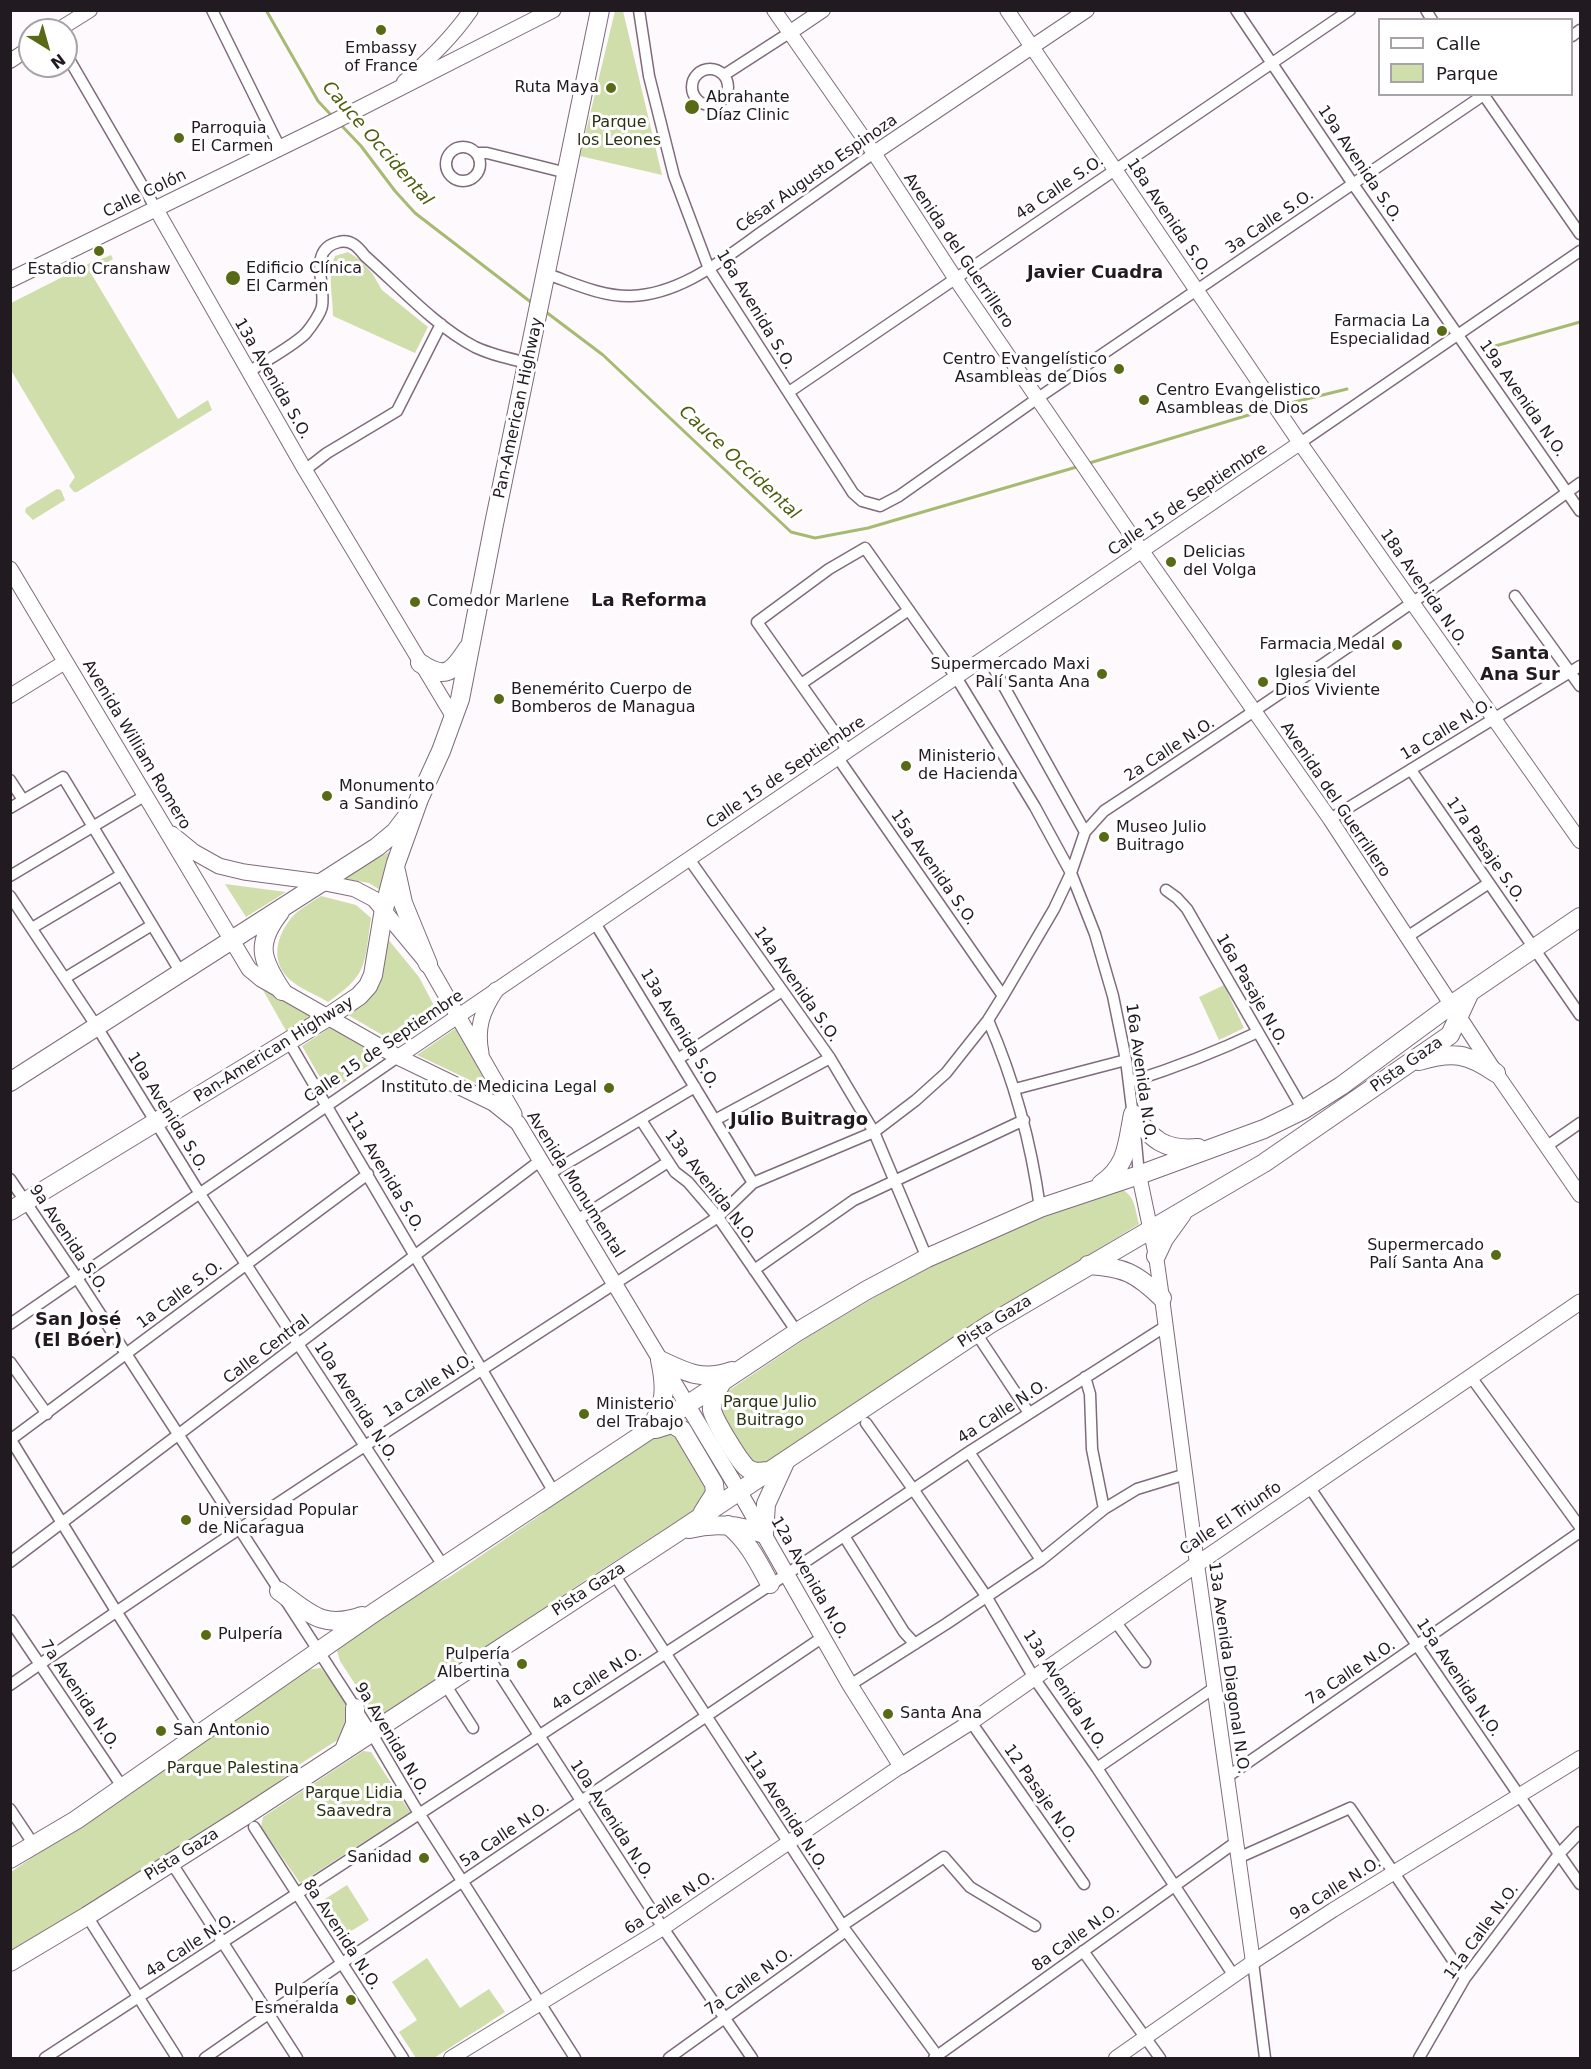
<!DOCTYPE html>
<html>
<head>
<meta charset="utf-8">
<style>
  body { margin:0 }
  #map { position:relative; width:1591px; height:2069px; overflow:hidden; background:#fef9fd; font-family:"DejaVu Sans",sans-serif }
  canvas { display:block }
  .frame { position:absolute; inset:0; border:12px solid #221a21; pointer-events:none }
  .legend { position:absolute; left:1378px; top:18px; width:195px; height:78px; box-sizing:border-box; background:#fff; border:2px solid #a7a3a6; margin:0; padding:8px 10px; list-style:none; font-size:18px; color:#221a21 }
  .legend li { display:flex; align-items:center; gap:12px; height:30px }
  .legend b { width:30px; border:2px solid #a7a3a6 }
  .north { position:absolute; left:18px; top:18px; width:60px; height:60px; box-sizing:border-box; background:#fff; border:2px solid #a7a3a6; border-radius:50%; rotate:143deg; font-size:16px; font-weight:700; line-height:24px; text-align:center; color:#221a21 }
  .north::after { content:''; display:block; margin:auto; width:21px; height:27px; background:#596a16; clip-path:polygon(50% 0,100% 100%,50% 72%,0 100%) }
</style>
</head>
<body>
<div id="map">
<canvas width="1591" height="2069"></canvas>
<div class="frame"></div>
<ul class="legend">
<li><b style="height:8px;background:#fff"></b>Calle</li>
<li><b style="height:16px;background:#cfdeaa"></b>Parque</li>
</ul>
<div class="north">N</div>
</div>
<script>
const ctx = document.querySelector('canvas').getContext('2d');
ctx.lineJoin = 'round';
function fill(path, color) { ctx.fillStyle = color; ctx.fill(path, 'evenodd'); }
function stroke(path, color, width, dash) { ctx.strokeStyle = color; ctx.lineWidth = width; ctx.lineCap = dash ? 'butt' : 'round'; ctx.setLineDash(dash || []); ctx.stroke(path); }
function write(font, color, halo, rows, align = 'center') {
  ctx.font = font + ' "DejaVu Sans",sans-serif'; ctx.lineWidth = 6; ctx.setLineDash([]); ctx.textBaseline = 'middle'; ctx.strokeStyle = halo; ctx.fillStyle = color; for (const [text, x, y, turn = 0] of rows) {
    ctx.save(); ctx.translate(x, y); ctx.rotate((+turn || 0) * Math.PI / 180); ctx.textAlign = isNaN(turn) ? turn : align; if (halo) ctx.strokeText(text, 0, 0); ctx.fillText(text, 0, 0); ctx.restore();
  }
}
fill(new Path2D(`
  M615,11H623L662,175L580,156Z
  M348,252L360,260L372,273L382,290L428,327L415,353L333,316C333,296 327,274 335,256Z
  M111,255L113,259L103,265L101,262L89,270L178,419L208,400L212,410L77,492H74L69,486L75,477L11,370V303L98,259L99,260Z
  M57,489L61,490L65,500L33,520L25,512L26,508Z
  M391,851L383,892L369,883L341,878Z
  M225,884L286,892L246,917Z
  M321,896L356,905L371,918C364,964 369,974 328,1002C315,994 298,988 288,978C269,959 278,932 294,915C301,908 312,902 321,896Z
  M387,938L419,977L439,1015L398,1044L348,1015C386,990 382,979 387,938Z
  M259,983L269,992L316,1018L289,1036Z
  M1224,985L1244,1028L1219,1040L1199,997Z
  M331,1027L381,1057L329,1093L302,1046Z
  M456,1028L497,1098L474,1082L417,1055Z
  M1118,1188C1135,1193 1135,1209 1139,1224L983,1320L761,1467L750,1465L715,1410L719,1397L808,1337L894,1286L960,1250Z
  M661,1431L675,1433L707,1484V1494L697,1508L584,1581L390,1711L381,1715L372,1710L340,1661L337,1651L340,1645L416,1592L448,1578L542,1514L550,1503Z
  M321,1668L343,1696L350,1713L339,1739L297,1766L258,1800L221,1823L207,1829L114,1888L92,1905L11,1954V1872L305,1670Z
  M363,1751L371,1752L410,1812L300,1883L261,1827L263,1817Z
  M347,1885L369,1920L348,1933L325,1899Z
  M427,1958L460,2008L489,1989L505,2012L434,2058H416L399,2032L417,2020L392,1982Z`), '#cfdeaa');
stroke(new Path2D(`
  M266,10L318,101L332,116
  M341,125L361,146L395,191L415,213L532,303
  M546,312L603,355L791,532L815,538L868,528L1080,466
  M1481,350L1580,322
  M1278,406L1347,389
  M1086,464L1272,408`), '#a7ba72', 3);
const minor = new Path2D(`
  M212,10L280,148
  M639,10L649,76L674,176L709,269L853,493L862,501L880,506L899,496L1038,398L1485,94
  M1236,10L1353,184L1580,511
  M1426,10L1432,20
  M1572,36L1580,30
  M66,54L156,209
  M692 87a18 18 0 1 1 36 0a18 18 0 1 1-36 0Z
  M724,75L789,33
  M1483,94L1580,234
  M446 164a17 17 0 1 1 34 0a17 17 0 1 1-34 0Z
  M476,153H487L567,173
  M547,274C573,283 602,297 631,296C685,294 729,254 772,225C806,201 840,177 874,153
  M249,372C263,362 295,345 306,333C311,327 321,313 322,306C326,285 307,249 339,242C351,239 358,247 365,256C398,285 436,327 475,347C492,355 510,359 528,363
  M789,392L1350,10
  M1300,443L1580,251
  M305,470L327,453L397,411L441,324
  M1515,596L1580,686
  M987,656L1085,832
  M801,684L909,610
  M848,751L757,622L829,569L865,548L956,677L1035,807L1071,873L1095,934L1113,996L1126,1060L1133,1117
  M838,758L1003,996
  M1411,770L1580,1015
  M10,780L23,800
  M10,808L63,777L181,973
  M1330,819L1580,666
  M689,859L830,1058L874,1132L927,1258
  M10,876L146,795
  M1166,890L1177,898L1187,909L1303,1110
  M10,896L97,1027L200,1194L444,1567
  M595,923L753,1183
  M32,928L121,875
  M1407,937L1489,883
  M65,978L152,925
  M988,1020C1015,1082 1031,1141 1040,1208
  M289,1042L555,1494
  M678,1059L782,991
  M1130,1082C1174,1068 1216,1052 1258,1032
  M1015,1089L1126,1060
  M641,1120L675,1172L688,1182L718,1217L797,1332
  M715,1120L830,1058
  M1135,1132L1139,1175
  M1547,1146L1580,1123
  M549,1174L695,1087
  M10,1179L77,1278L371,1732L415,1807L575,2058
  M577,1220L668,1162
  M754,1270L854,1200L1024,1120
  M10,1324L398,1057
  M976,1333L1029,1413
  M10,1362L47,1414
  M1085,1377L1090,1394L1092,1449L1104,1509
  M1471,1377L1580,1527
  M866,1423L913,1489L986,1596L1034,1678L1097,1768L1234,1976
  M10,1440L368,1174
  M11,1440L116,1611L196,1737
  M969,1452L1041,1560
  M1310,1488L1559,1854L1580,1884
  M844,1536L904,1632L915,1644
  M10,1562L541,1160
  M614,1574L846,1931L939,2058
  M10,1620L123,1788
  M1115,1621L1145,1662
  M488,1656L663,1928L752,2058
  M445,1684L473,1728
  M10,1685C242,1523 480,1371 718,1217L753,1183L760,1180L874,1132L916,1100L946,1073L988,1020L1003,996L1054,909L1071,873L1085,832L1104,811C1265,705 1424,597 1580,483
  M850,1685L946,1624L1041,1560L1104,1509L1137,1489L1186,1474
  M971,1722L1084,1884
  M1097,1768L1214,1688
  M1227,1777L1580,1532
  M10,1809L34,1845
  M254,1827L403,2058
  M1238,1858L1350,1808L1465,1978
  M171,1862L297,2058
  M87,1916L177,2058
  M843,1925L944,1857L970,1887L1035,1926
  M1083,1951L1160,2058
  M1253,1962L1265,2058
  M45,2058L787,1574L969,1452L1166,1326
  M205,2058L342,1963L823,1637
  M669,2058L846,1931
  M934,2058L1236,1842
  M1419,2058L1465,1978L1559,1854L1580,1832`);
const tertiary = new Path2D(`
  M774,10L874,153L955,278L1142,551L1330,819L1496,1073L1580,1195
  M1007,10L1300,443L1580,841
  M58,30L90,10
  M789,33L823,10
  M10,61L30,48
  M404,82C428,60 452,38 471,10
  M874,153L1087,10
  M156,209L305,470L454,718
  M10,696L65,662
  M398,1057L1300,443
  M1139,1175L1156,1256L1162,1298L1197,1564L1253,1962
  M451,2058L663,1928L901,1766
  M1116,2058L1253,1962L1333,1910L1580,1758`);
const secondary = new Path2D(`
  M10,280L333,122L553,10
  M10,569L249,969L261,979L398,1057L493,1103L518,1123L739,1491L850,1685L901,1766L971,1722L1197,1564L1580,1302
  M172,834L194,852L219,866L244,872L320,882L355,889L374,899L428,964L514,1114
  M481,1053C476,1028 482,1011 496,990`);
const primary = new Path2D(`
  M1419,1061C1453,1051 1467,1053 1496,1073
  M1133,1114C1152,1140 1165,1151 1198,1148
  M1101,1184C1128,1166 1127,1143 1133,1114
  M1156,1256L1164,1239L1182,1214
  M1088,1265C1124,1267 1136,1273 1162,1298
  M660,1360C687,1373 703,1381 732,1371
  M721,1384C717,1391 711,1401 712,1410C714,1420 738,1459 746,1467C752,1473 760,1472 768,1471
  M649,1429C666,1407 666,1387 660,1360
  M656,1429L672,1424L682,1430L714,1484L715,1493L703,1512
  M728,1525C748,1541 758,1562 770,1584
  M689,1529C715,1522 738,1525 764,1534L766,1504L786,1460
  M279,1591C309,1613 323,1630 362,1616
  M344,1750L355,1724V1708
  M10,1859L76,1820L375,1612L797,1332L867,1290L927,1258L1040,1208L1139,1175L1264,1129L1303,1110L1341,1086L1451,1005L1580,917
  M10,1962L87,1916L246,1815L678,1532L990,1324L1264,1163L1450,1035L1470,992`);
const trunk = new Path2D(`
  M420,663C446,681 453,671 468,648
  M396,871L403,903L428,964
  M280,912C255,944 261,959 282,991
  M10,1082L377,847L395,832L408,815
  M10,1211L328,1017L359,996L368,986L373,975L384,909L396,863L419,799L441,751L460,699L494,524L600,10`);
stroke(minor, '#7f6b7c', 13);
stroke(tertiary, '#7f6b7c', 16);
stroke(secondary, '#7f6b7c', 17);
stroke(primary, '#7f6b7c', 20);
stroke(trunk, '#7f6b7c', 20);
stroke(minor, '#fff', 10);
stroke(tertiary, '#fff', 14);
stroke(secondary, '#fff', 15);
stroke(primary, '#fff', 18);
stroke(trunk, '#fff', 18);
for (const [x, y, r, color] of [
  [381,30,6,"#596a16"],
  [611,88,6,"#596a16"],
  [692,107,8,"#596a16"],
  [179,138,6,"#596a16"],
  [99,251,6,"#596a16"],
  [233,278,8,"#596a16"],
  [1442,331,6,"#596a16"],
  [1119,369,6,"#596a16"],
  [1144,400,6,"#596a16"],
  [1171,562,6,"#596a16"],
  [415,602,6,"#596a16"],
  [1397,645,6,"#596a16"],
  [1102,674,6,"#596a16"],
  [1263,682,6,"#596a16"],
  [499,699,6,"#596a16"],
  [906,766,6,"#596a16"],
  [327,796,6,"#596a16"],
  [1104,837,6,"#596a16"],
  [609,1088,6,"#596a16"],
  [1496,1255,6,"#596a16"],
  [584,1414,6,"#596a16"],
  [186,1520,6,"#596a16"],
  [206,1635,6,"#596a16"],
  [522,1664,6,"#596a16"],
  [888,1714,6,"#596a16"],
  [161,1731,6,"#596a16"],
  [424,1858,6,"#596a16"],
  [351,2000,6,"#596a16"]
]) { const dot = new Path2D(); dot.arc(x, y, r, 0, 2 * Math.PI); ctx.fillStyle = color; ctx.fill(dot); stroke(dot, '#fff', 2); }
write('16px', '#221a21', '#fff', [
  ["Embassy",381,49,"center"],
  ["of France",381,67,"center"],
  ["Ruta Maya",599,88,"right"],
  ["Abrahante",706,98],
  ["Díaz Clinic",706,116],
  ["Parroquia",191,129],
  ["El Carmen",191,147],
  ["Edificio Clínica",246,269],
  ["El Carmen",246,287],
  ["Estadio Cranshaw",99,270,"center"],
  ["Farmacia La",1430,322,"right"],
  ["Especialidad",1430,340,"right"],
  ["Centro Evangelístico",1107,360,"right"],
  ["Asambleas de Dios",1107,378,"right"],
  ["Centro Evangelistico",1156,391],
  ["Asambleas de Dios",1156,409],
  ["Delicias",1183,553],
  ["del Volga",1183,571],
  ["Comedor Marlene",427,602],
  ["Farmacia Medal",1385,645,"right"],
  ["Supermercado Maxi",1090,665,"right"],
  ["Palí Santa Ana",1090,683,"right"],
  ["Iglesia del",1275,673],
  ["Dios Viviente",1275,691],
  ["Benemérito Cuerpo de",511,690],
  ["Bomberos de Managua",511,708],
  ["Ministerio",918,757],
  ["de Hacienda",918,775],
  ["Monumento",339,787],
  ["a Sandino",339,805],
  ["Museo Julio",1116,828],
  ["Buitrago",1116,846],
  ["Instituto de Medicina Legal",597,1088,"right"],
  ["Supermercado",1484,1246,"right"],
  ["Palí Santa Ana",1484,1264,"right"],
  ["Ministerio",596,1405],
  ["del Trabajo",596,1423],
  ["Universidad Popular",198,1511],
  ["de Nicaragua",198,1529],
  ["Pulpería",218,1635],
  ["Pulpería",510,1655,"right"],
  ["Albertina",510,1673,"right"],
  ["Santa Ana",900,1714],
  ["San Antonio",173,1731],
  ["Sanidad",412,1858,"right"],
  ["Pulpería",339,1991,"right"],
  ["Esmeralda",339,2009,"right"]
], 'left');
write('16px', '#2b3213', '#fff', [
  ["Parque",619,123],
  ["los Leones",619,141],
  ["Parque Julio",770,1403],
  ["Buitrago",770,1421],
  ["Parque Palestina",233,1769],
  ["Parque Lidia",354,1794],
  ["Saavedra",354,1812]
]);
write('16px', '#221a21', '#fff', [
  ["19a Avenida S.O.",1359,164,56],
  ["César Augusto Espinoza",817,174,-35],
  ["4a Calle S.O.",1060,188,-34],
  ["Calle Colón",145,194,-26],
  ["18a Avenida S.O.",1168,217,56],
  ["3a Calle S.O.",1270,222,-34],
  ["Avenida del Guerrillero",958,251,56],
  ["16a Avenida S.O.",755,310,59],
  ["13a Avenida S.O.",272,379,60],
  ["19a Avenida N.O.",1522,399,55],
  ["Pan-American Highway",519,408,-78],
  ["Calle 15 de Septiembre",1188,500,-34],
  ["18a Avenida N.O.",1423,588,55],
  ["1a Calle N.O.",1447,730,-31],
  ["Avenida William Romero",136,745,59],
  ["2a Calle N.O.",1170,750,-33],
  ["Calle 15 de Septiembre",786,773,-34],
  ["Avenida del Guerrillero",1335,800,56],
  ["17a Pasaje S.O.",1485,850,55],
  ["15a Avenida S.O.",933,868,55],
  ["14a Avenida S.O.",796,985,55],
  ["16a Pasaje N.O.",1251,990,60],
  ["13a Avenida S.O.",679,1029,59],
  ["Calle 15 de Septiembre",384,1047,-34],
  ["Pan-American Highway",274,1050,-32],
  ["Pista Gaza",1407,1065,-35],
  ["16a Avenida N.O.",1140,1072,82],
  ["10a Avenida S.O.",167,1112,58],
  ["11a Avenida S.O.",384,1172,59],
  ["Avenida Monumental",575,1185,58],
  ["13a Avenida N.O.",710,1187,52],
  ["9a Avenida S.O.",68,1239,56],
  ["1a Calle S.O.",180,1295,-37],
  ["Pista Gaza",995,1322,-32],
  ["Calle Central",267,1350,-37],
  ["1a Calle N.O.",429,1386,-33],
  ["10a Avenida N.O.",355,1402,57],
  ["4a Calle N.O.",1003,1412,-33],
  ["Calle El Triunfo",1231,1519,-34],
  ["12a Avenida N.O.",809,1578,60],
  ["Pista Gaza",589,1590,-33],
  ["13a Avenida Diagonal N.O.",1228,1668,82],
  ["7a Calle N.O.",1351,1673,-34],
  ["15a Avenida N.O.",1458,1678,56],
  ["4a Calle N.O.",597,1679,-33],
  ["13a Avenida N.O.",1064,1690,57],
  ["7a Avenida N.O.",79,1695,56],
  ["9a Avenida N.O.",391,1739,59],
  ["12 Pasaje N.O.",1040,1794,55],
  ["11a Avenida N.O.",785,1811,57],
  ["10a Avenida N.O.",611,1820,57],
  ["5a Calle N.O.",505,1835,-34],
  ["Pista Gaza",182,1855,-32],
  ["9a Calle N.O.",1336,1889,-32],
  ["6a Calle N.O.",670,1903,-33],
  ["11a Calle N.O.",1482,1932,-54],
  ["8a Avenida N.O.",341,1935,57],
  ["8a Calle N.O.",1076,1938,-36],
  ["4a Calle N.O.",191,1946,-33],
  ["7a Calle N.O.",749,1982,-36]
]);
write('italic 18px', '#4e5e0d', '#fff', [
  ["Cauce Occidental",377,144,49],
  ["Cauce Occidental",739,463,43]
]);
write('bold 18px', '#221a21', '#fff', [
  ["Javier Cuadra",1095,273],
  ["La Reforma",649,601],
  ["Santa",1520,654],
  ["Ana Sur",1520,675],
  ["Julio Buitrago",799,1120],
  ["San José",78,1320],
  ["(El Bóer)",78,1341]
]);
</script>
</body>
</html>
